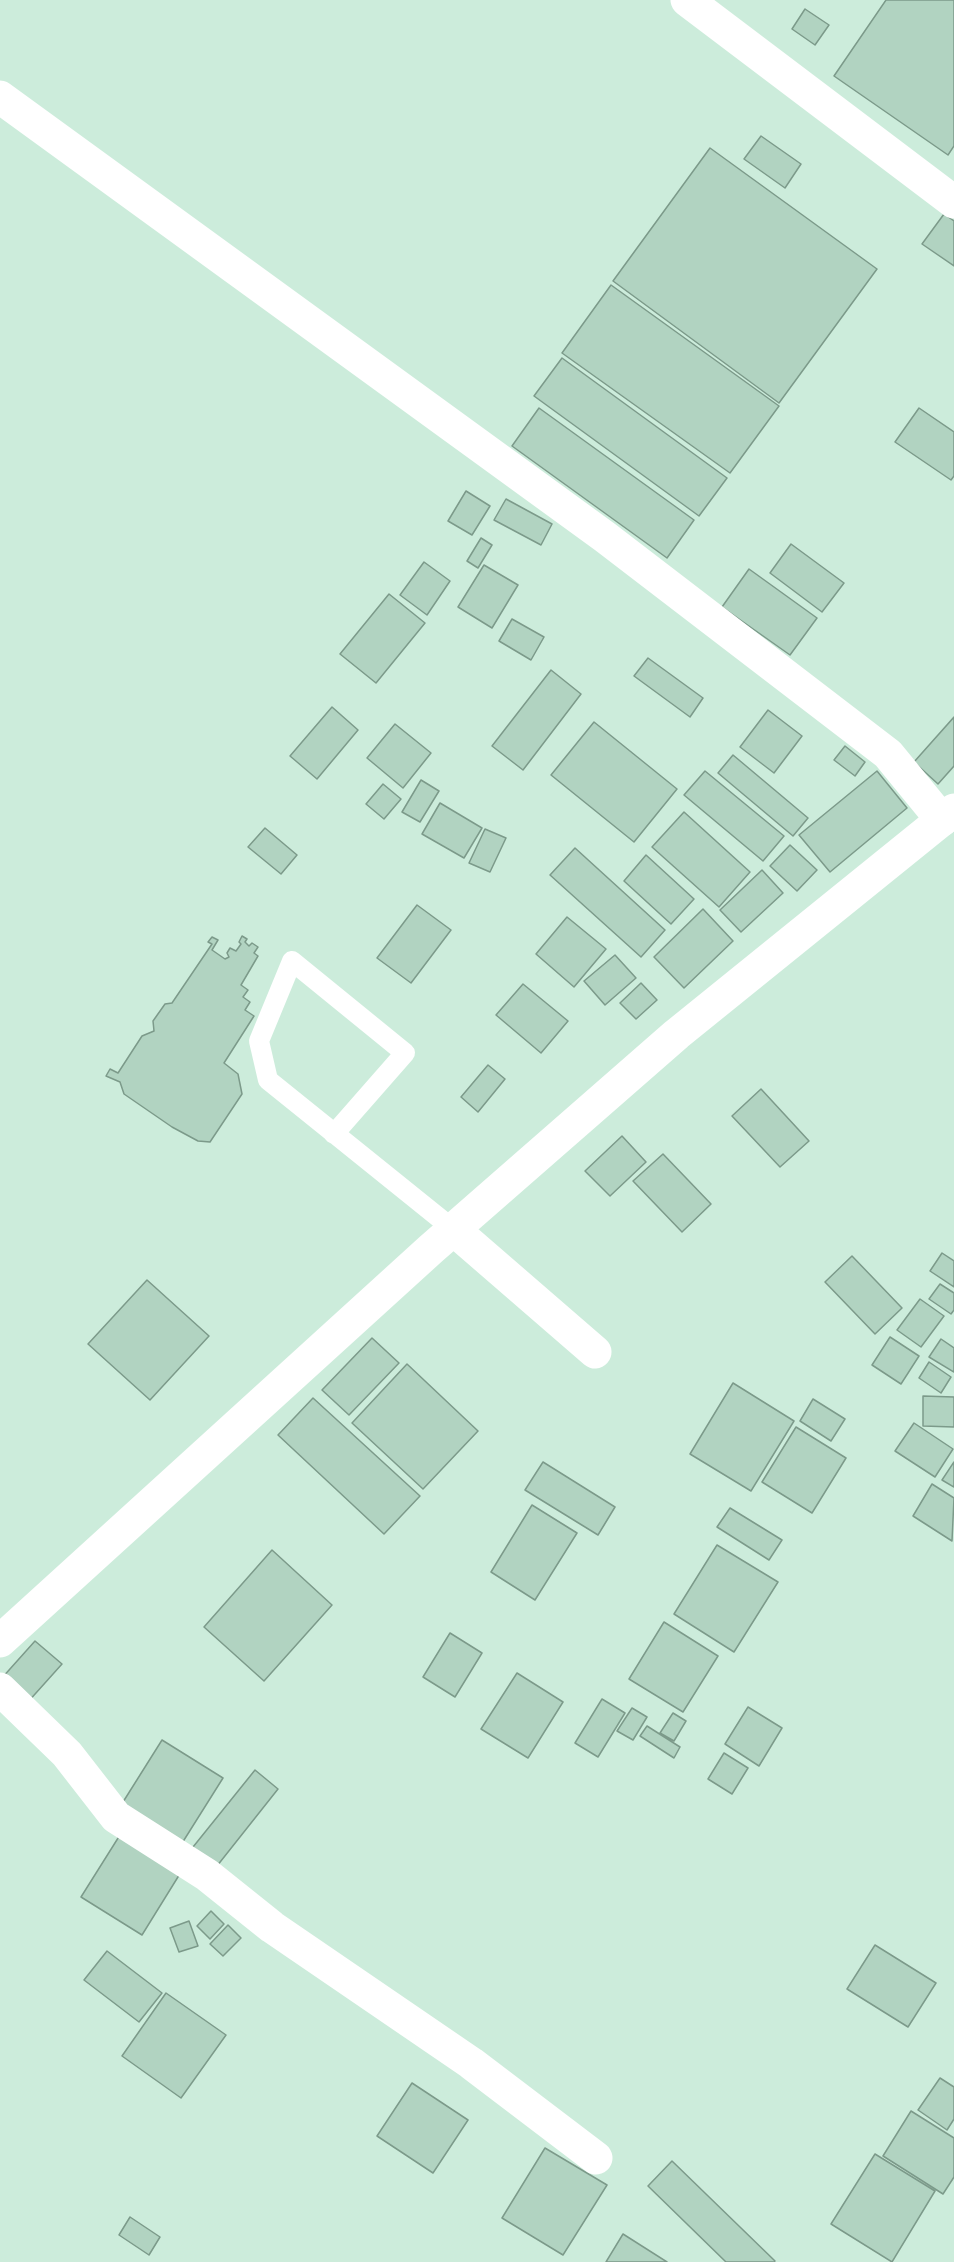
<!DOCTYPE html>
<html>
<head>
<meta charset="utf-8">
<style>
  body { margin:0 }
  canvas { display:block; background:#ccecdb }
</style>
</head>
<body>
<canvas width="954" height="2262"></canvas>
<script>
const ctx = document.querySelector('canvas').getContext('2d');
ctx.lineJoin = 'round';
function fill(path, color) { ctx.fillStyle = color; ctx.fill(path, 'evenodd'); }
function stroke(path, color, width, dash) { ctx.strokeStyle = color; ctx.lineWidth = width; ctx.lineCap = dash ? 'butt' : 'round'; ctx.setLineDash(dash || []); ctx.stroke(path); }
const building = new Path2D(`
  M886,0H954V146L948,155L834,76Z
  M805,9L829,25L815,45L792,29Z
  M761,136L801,164L785,188L744,159Z
  M710,148L877,269L779,403L613,281Z
  M944,214L954,221V266L922,244Z
  M611,285L779,406L730,473L562,353Z
  M562,358L727,478L699,516L534,396Z
  M539,408L694,520L667,558L512,446Z
  M919,408L954,432V476L951,480L895,442Z
  M466,491L490,506L472,535L448,521Z
  M506,499L552,524L541,545L494,520Z
  M481,538L492,545L478,568L467,561Z
  M791,544L844,583L822,612L770,573Z
  M424,562L450,581L427,615L400,595Z
  M484,565L518,585L492,628L458,607Z
  M749,569L817,618L790,655L722,607Z
  M389,594L425,623L376,683L340,654Z
  M512,619L544,637L531,660L499,641Z
  M648,658L703,698L690,717L634,676Z
  M551,670L581,694L523,770L492,746Z
  M332,707L358,730L317,779L290,756Z
  M768,710L802,736L774,773L740,747Z
  M954,717V766L938,784L914,762Z
  M594,722L677,789L634,842L551,775Z
  M395,724L431,753L403,788L367,758Z
  M845,746L865,762L855,776L834,760Z
  M733,755L808,818L793,836L718,773Z
  M705,771L784,836L763,861L684,795Z
  M877,771L907,808L830,872L799,835Z
  M421,780L439,791L420,822L402,812Z
  M383,784L401,799L384,819L366,804Z
  M440,803L482,828L464,858L422,834Z
  M684,812L750,872L719,907L652,847Z
  M265,828L297,855L281,874L248,847Z
  M485,829L506,838L490,872L469,863Z
  M790,845L817,870L797,891L770,866Z
  M575,848L665,930L641,957L550,875Z
  M646,855L694,899L671,924L624,881Z
  M762,870L783,893L741,932L720,910Z
  M417,905L451,930L411,983L377,958Z
  M703,909L733,941L684,988L654,957Z
  M567,917L606,949L574,987L536,954Z
  M242,936L247,939L245,942L249,946L252,943L258,947L254,953L258,956L241,985L248,990L243,997L250,1002L245,1010L254,1016L224,1063L238,1074L242,1094L210,1142L198,1141L172,1127L124,1094L120,1082L106,1076L110,1069L118,1073L142,1036L154,1031L153,1021L165,1004L172,1003L212,944L208,942L212,937L218,940L212,950L225,959L229,957L227,953L230,948L236,951L241,944L239,942Z
  M615,955L636,978L605,1005L584,981Z
  M641,983L657,1000L636,1019L620,1003Z
  M523,984L568,1021L541,1053L496,1015Z
  M488,1065L505,1079L478,1112L461,1097Z
  M761,1089L809,1141L780,1167L732,1116Z
  M622,1136L646,1162L610,1196L585,1171Z
  M663,1154L711,1204L682,1232L633,1181Z
  M942,1253L954,1261V1287L930,1271Z
  M852,1256L902,1308L875,1334L825,1282Z
  M147,1280L209,1336L150,1400L88,1344Z
  M940,1284L954,1293V1310L951,1314L929,1299Z
  M920,1299L944,1316L921,1347L897,1330Z
  M890,1337L919,1356L901,1384L872,1365Z
  M372,1338L399,1363L349,1415L322,1390Z
  M941,1339L954,1348V1372L929,1357Z
  M929,1362L951,1377L941,1393L919,1378Z
  M407,1364L478,1431L423,1489L352,1423Z
  M733,1383L794,1421L751,1491L690,1454Z
  M923,1396L954,1397V1427L923,1426Z
  M313,1398L420,1496L384,1534L278,1435Z
  M813,1399L845,1419L831,1441L800,1421Z
  M914,1423L953,1449L935,1477L895,1451Z
  M796,1427L846,1458L812,1513L762,1482Z
  M543,1462L615,1507L598,1535L525,1490Z
  M954,1462V1487L942,1480Z
  M932,1484L954,1498L952,1541L913,1516Z
  M532,1505L577,1533L535,1600L491,1572Z
  M730,1508L782,1540L769,1560L717,1527Z
  M717,1545L778,1582L734,1652L674,1614Z
  M272,1550L332,1605L264,1681L204,1627Z
  M664,1622L718,1656L683,1712L629,1679Z
  M450,1633L482,1653L455,1697L423,1677Z
  M35,1641L62,1664L27,1703L1,1679Z
  M517,1673L563,1702L528,1758L481,1729Z
  M602,1699L625,1713L598,1757L575,1743Z
  M748,1707L782,1728L759,1766L725,1744Z
  M632,1708L647,1717L633,1740L617,1731Z
  M673,1713L686,1721L674,1741L660,1733Z
  M647,1726L680,1747L674,1758L640,1736Z
  M162,1740L223,1778L179,1848L118,1810Z
  M724,1753L748,1768L732,1794L708,1779Z
  M255,1770L278,1789L213,1871L189,1852Z
  M125,1827L186,1864L142,1935L81,1897Z
  M211,1911L224,1924L210,1939L197,1926Z
  M189,1921L198,1946L179,1952L170,1928Z
  M228,1925L241,1938L223,1956L210,1944Z
  M875,1945L936,1983L908,2027L847,1989Z
  M107,1951L162,1993L139,2022L84,1980Z
  M166,1993L226,2035L181,2098L122,2056Z
  M940,2078L954,2087V2119L947,2130L918,2110Z
  M412,2083L468,2120L433,2173L377,2136Z
  M911,2111L954,2138V2177L943,2194L883,2156Z
  M545,2148L607,2185L563,2255L502,2218Z
  M875,2154L935,2191L892,2262L831,2224Z
  M672,2161L775,2261L774,2262H726L648,2186Z
  M130,2217L160,2237L149,2255L119,2235Z
  M623,2234L667,2262H606Z`);
fill(building, '#b1d3c1');
stroke(building, '#7c9a8a', 1.5);
stroke(new Path2D(`
  M334,1134L405,1053L292,961L259,1041L268,1080L453,1229`), '#fff', 20);
stroke(new Path2D(`
  M687,0L954,202
  M0,97L605,537L888,754L942,820
  M453,1229L595,1352
  M0,1689L67,1754L116,1817L207,1875L272,1927L471,2063L596,2158`), '#fff', 33);
stroke(new Path2D(`
  M0,1641L431,1249L677,1034L954,810`), '#fff', 33);
</script>
</body>
</html>
